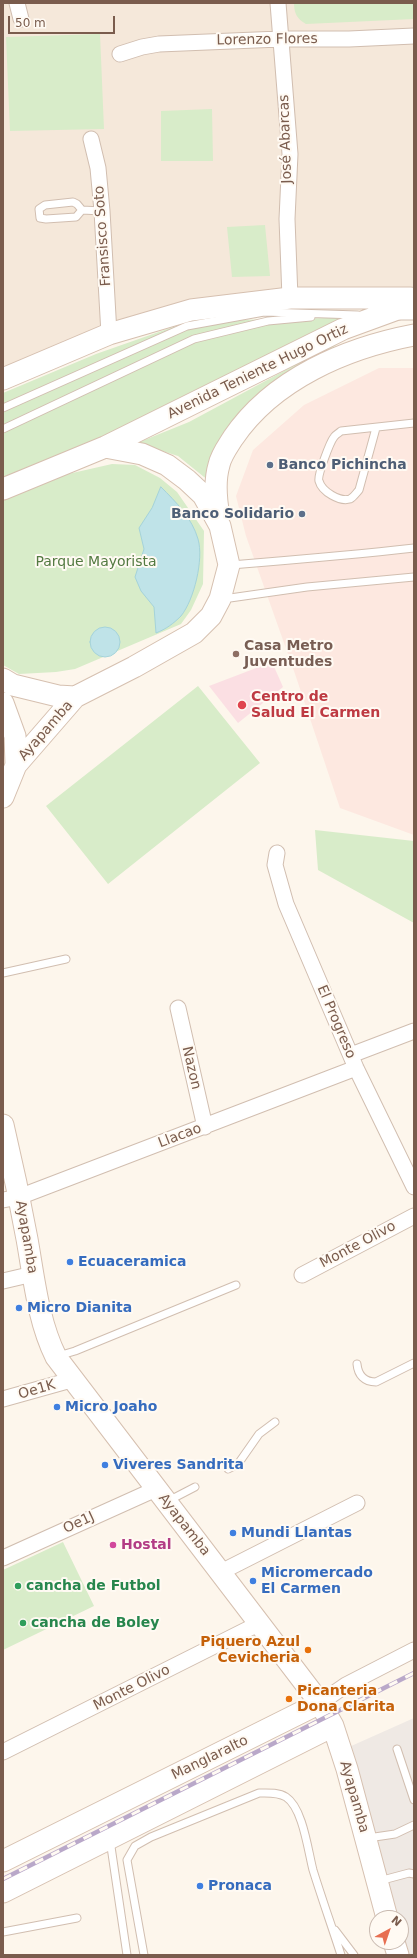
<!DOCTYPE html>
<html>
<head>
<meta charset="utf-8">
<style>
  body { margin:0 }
  #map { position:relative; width:417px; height:1958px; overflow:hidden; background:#fdf6ec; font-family:"DejaVu Sans",sans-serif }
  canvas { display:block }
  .frame { position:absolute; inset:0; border:4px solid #7a5c4d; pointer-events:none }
  .north { position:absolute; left:369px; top:1910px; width:40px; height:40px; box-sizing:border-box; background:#fffaf3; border:1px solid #cabbb1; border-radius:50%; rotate:40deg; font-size:11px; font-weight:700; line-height:16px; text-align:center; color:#7a5c4d }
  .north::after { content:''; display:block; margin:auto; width:14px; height:18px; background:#e76f51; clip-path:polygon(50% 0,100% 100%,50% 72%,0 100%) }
  .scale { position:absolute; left:8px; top:16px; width:107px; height:18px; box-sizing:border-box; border:2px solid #7a5c4d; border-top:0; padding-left:5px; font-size:12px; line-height:14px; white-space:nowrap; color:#7a5c4d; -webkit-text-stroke:3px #fffaf3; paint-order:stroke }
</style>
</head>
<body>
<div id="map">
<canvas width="417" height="1958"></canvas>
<div class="frame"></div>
<div class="north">N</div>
<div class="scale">50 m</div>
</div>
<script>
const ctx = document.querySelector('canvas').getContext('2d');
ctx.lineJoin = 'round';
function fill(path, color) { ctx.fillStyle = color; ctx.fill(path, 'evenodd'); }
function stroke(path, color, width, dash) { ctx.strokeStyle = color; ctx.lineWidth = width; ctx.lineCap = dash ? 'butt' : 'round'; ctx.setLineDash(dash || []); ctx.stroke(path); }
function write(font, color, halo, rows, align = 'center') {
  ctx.font = font + ' "DejaVu Sans",sans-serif'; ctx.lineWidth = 4; ctx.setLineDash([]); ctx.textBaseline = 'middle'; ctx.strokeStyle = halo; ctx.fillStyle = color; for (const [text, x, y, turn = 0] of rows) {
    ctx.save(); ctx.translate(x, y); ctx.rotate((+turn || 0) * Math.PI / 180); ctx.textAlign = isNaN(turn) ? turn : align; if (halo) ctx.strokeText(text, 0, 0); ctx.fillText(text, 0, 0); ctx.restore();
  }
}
fill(new Path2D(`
  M3,3H414V298L191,310L3,379Z`), '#f5e8da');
fill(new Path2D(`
  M379,368H414V835L340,808L294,671L246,536L236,496L253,450L304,405Z`), '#fde8e0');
fill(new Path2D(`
  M414,1718V1955H407L401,1934V1918H397L349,1747Z`), '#efe9e4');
fill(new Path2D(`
  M272,662L283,687L238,723L209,686Z`), '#fbdfe3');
fill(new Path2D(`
  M294,3H414V19L306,24C297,19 294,13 294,3Z
  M100,34L104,129L10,131L6,37Z
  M212,109L213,161H161V111Z
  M265,225L270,276L232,277L227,227Z
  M374,317L3,484V393L96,354L190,321Z
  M349,336L236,416L209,481L178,456L137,443L189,422Z
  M112,464L135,465L160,478L177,492L204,531L203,584L191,610L181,624L75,669L56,672L19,674L3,665V496L46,479Z
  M198,686L260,763L108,884L46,806Z
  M315,830L414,841V923L318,870Z
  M63,1542L94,1606L3,1650V1570Z`), '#d8ecc9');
const water = new Path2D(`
  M161,487C176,502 192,518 198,539C204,559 194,600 181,616C173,624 166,629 156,633L154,607L141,591L135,577L144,549L139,528L152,508Z
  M90 642a15 15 0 1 1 30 0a15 15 0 1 1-30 0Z`);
fill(water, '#bfe3e8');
stroke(water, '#a5d3da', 1);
const service = new Path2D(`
  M73,202L77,204L82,210L76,217L46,219L40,218L39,209L45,205Z
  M82,210L102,211
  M400,316H414
  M3,408L187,326L264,312L358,315
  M376,428L359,490C356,493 354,497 350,499C340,502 322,492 319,481C317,476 330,442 334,437C336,434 339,433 341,431L414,423
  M3,429L194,339L268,321L311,317
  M231,565C292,560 353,555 414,548
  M223,599L307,587L414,577
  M3,973L66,959
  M58,1356L75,1351L236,1285
  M357,1364C358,1375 364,1382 376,1382L414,1363
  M228,1469L238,1464L259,1434L275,1422
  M168,1501L195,1487
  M397,1749L414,1800
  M368,1838L395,1834L414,1825
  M110,1840L127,1955
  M379,1881L409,1873L414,1874
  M335,1930L354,1955
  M3,1932L77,1918
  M144,1955L127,1860L135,1846L151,1837L259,1793C267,1793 278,1792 286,1797C303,1808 308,1851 313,1870C322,1899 332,1927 341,1955`);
const minor = new Path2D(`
  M17,3L21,19
  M278,3L290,154L287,219L290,298
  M120,54L142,47L159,44L280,39H349L414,36
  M91,139L98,168L102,211L109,334
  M277,853L275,865L286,904L356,1068L414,1187
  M178,1008L205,1127
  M351,1055L414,1031
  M3,1200L19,1197L356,1068
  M302,1275L414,1216
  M3,1281L33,1274
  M3,1399L71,1380
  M3,1558L156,1489
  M221,1572L357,1503
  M320,1703L346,1685L414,1650
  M3,1752L260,1623`);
const secondary = new Path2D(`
  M3,379L109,334L191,310L290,298H411
  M3,489L105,447L343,329L414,303
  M219,516C216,499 214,482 219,465C221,455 228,446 233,438C273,379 346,348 414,335
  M3,679L13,685L58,696L75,697L134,667L194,633L211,616L220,599L229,565L220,526L203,495L187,480L167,465L142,454L105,447
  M3,703L15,736L16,765
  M3,797L16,765L75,697
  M3,1125C12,1163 20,1201 27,1239C34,1278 38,1321 56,1357L320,1703L333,1726L347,1769L387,1918
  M3,1861L320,1703
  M3,1892L333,1726
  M394,1942L398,1955`);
stroke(service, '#d1beb0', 9);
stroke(minor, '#d1beb0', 17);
stroke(secondary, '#d6c0b0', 23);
stroke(service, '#fff', 7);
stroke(minor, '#fff', 15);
stroke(secondary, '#fff', 21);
const rail = new Path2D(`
  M3,1879L414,1673`);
stroke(rail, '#b9a8c9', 4.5);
stroke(rail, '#fffaf3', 3, [9]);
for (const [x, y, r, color] of [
  [270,465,4,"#5c6f8a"],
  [302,514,4,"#5c6f8a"],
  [236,654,4,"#8d6e63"],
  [242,705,5,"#e0444e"],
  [70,1262,4,"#3f7fe0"],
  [19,1308,4,"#3f7fe0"],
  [57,1407,4,"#3f7fe0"],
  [105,1465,4,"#3f7fe0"],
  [233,1533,4,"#3f7fe0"],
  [113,1545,4,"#d1479c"],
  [253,1581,4,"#3f7fe0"],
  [18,1586,4,"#2e9e5b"],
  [23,1623,4,"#2e9e5b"],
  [308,1650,4,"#e8710a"],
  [289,1699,4,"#e8710a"],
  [200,1886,4,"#3f7fe0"]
]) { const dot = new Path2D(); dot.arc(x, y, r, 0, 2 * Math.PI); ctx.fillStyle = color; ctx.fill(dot); stroke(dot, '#fffaf3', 1.5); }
write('14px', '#7a5c4d', '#fffaf3', [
  ["Lorenzo Flores",267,40,-1],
  ["José Abarcas",286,139,-92],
  ["Fransisco Soto",103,236,-94],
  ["Avenida Teniente Hugo Ortiz",258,372,-26],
  ["Ayapamba",46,731,-49],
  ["El Progreso",336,1022,67],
  ["Nazon",191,1068,77],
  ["Llacao",180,1136,-21],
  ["Ayapamba",26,1237,80],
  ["Monte Olivo",358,1245,-28],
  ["Oe1K",37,1390,-16],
  ["Oe1J",79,1523,-25],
  ["Ayapamba",184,1525,52],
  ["Monte Olivo",132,1688,-27],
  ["Manglaralto",210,1758,-26],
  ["Ayapamba",354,1797,74]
]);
write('bold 14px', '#4e5e75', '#fffaf3', [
  ["Banco Pichincha",278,465],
  ["Banco Solidario",294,514,"right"]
], 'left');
write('14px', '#537a41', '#fffaf3', [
  ["Parque Mayorista",96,562]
]);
write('bold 14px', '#785e54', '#fffaf3', [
  ["Casa Metro",244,646],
  ["Juventudes",244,662]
], 'left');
write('bold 14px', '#be3a42', '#fffaf3', [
  ["Centro de",251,697],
  ["Salud El Carmen",251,713]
], 'left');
write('bold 14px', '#366cbe', '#fffaf3', [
  ["Ecuaceramica",78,1262],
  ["Micro Dianita",27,1308],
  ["Micro Joaho",65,1407],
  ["Viveres Sandrita",113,1465],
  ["Mundi Llantas",241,1533],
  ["Micromercado",261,1573],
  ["El Carmen",261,1589],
  ["Pronaca",208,1886]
], 'left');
write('bold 14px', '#b23c85', '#fffaf3', [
  ["Hostal",121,1545]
], 'left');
write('bold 14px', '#27864d', '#fffaf3', [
  ["cancha de Futbol",26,1586],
  ["cancha de Boley",31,1623]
], 'left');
write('bold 14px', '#c56008', '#fffaf3', [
  ["Piquero Azul",300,1642],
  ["Cevicheria",300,1658],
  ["Picanteria",297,1691,"left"],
  ["Dona Clarita",297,1707,"left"]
], 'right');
</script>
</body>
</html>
